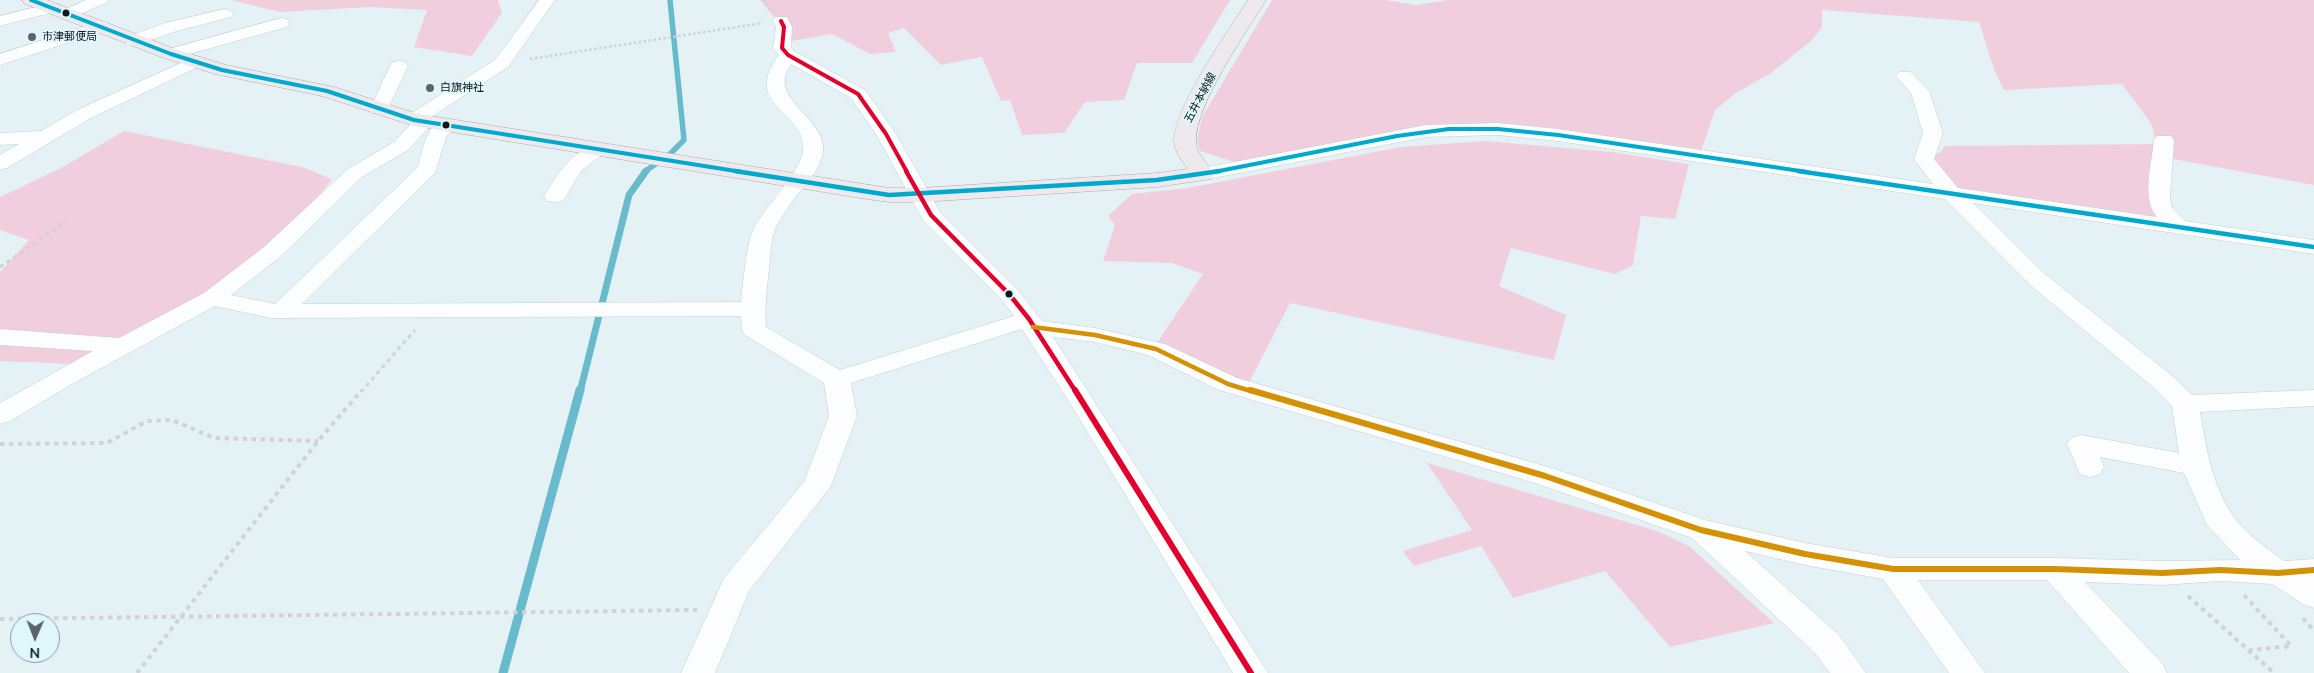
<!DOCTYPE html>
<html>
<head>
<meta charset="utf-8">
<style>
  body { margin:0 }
  #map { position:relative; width:2314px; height:673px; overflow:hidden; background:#e5f2f5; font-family:"Nunito Sans",sans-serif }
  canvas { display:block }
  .north { position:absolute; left:10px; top:613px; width:50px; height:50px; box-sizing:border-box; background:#def6fc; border:1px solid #8c9da2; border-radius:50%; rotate:181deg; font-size:14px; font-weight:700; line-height:20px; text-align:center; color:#10181a }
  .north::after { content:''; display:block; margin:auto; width:18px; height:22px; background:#5b6467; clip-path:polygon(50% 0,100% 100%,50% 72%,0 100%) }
</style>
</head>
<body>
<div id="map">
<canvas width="2314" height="673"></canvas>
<div class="north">N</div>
</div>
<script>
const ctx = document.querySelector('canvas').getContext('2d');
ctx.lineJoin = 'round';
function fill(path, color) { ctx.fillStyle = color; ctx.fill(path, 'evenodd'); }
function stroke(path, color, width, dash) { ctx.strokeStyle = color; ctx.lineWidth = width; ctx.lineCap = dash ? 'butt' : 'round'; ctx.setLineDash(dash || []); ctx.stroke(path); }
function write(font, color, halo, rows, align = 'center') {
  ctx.font = font + ' "Nunito Sans","Noto Sans JP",sans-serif'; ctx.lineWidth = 4; ctx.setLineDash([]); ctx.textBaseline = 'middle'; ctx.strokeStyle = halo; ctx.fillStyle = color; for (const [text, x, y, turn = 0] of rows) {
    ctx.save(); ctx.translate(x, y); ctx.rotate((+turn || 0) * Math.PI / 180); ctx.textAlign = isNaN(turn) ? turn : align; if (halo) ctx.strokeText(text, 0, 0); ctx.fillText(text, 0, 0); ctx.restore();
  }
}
fill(new Path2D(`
  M231,0H498L502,13L472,56L414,47L427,10L370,7L280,12Z
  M760,0H1230L1192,63H1137L1124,100L1085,102L1064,133L1022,135L1010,100L1001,101L982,57L941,65L904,28L888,33L896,52L870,54L832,34L780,43L779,23Z
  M1272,0H1385L1416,5L1448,0H2314V185L2157,156L2162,221L1945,189L1931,154L1940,153L1945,146L2156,144L2152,125L2122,84L2004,90L1994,69L1979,22L1822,10V27L1811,41L1771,73L1736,93L1715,110L1700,154L1441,127L1241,164L1200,151L1197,141L1202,117Z
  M124,131L302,167L332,179L263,267L71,364L0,361V272L29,240L0,230V197L61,168Z
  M1486,141L1611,152L1689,164L1675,219L1641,216L1633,265L1615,274L1511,248L1499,286L1566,315L1554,360L1290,303L1243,394L1150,353L1203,274L1172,263L1103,261L1115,225L1108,216L1132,194L1188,188L1401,147Z
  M1427,463L1657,531L1689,546L1774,623L1670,647L1605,571L1513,598L1481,546L1414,566L1403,551L1472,530Z`), '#f1cede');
stroke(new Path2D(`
  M644,172L669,155L684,140L670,0`), '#68bbcc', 5.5);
stroke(new Path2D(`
  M580,392L629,195L646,171`), '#68bbcc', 7);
stroke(new Path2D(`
  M503,673L580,390`), '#68bbcc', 9);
const minor = new Path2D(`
  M86,0H108L106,3L73,17H61L59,14L61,11Z
  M539,0H555L508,67L431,117L434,121L431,125L408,150L362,177L280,257L231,295L275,304L418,167C423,149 427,116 452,122L455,126L446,137L435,173L302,304L741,302C743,284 746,246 753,230C764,207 801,173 803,150C806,109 740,107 779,55L773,48L776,27L773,21L775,17H787L792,27L791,47L794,51L865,90L896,134L940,212L1017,289L1042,321L1095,328L1165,344L1237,378L1555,469L1705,520L1805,543L1893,558H2055L2162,561L2240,560L2207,525L2184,473L2100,457L2104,467L2100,474L2090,477L2080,474L2067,444L2071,438L2081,435L2179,453L2172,406L2153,387L2029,284L1945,199L1558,141L1498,135L1426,137L1203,180L1196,178L1193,174L1196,170L1203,168L1426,125L1498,123L1558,129L1933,184L1914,159L1923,133L1911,93L1896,76L1899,72H1911L1929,91L1943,133L1934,159L1958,188L2157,217C2141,199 2152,162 2154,140L2157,136H2171L2174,140L2170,198L2172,208L2185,221L2314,240V254L1973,203L2045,274L2171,375L2192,395L2314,390V406L2200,412C2206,447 2211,480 2230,511C2242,532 2266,547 2284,561L2314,559V608L2303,604L2272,584L2220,581L2162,585L2085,582L2162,663L2167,673H2129L2047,580H1918L1985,673H1949L1883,579L1805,565L1745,551L1839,635L1866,673H1830L1815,653L1692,538L1535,483L1219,390L1148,355L1095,342L1053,337L1268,673H1233L1070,403L1022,329L851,383L857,416L831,486L749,591L715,673H681L724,578L804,482L829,416L824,383L745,335L742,330L741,316L271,318L215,306L72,384L10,421L0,424V403L93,351L0,345V329L119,338L204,293L264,247L348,169L394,142L410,125L404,120L407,116L496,59ZM791,64L851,98L876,134L923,220L1001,299L1014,316L840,370L766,327C764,304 768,281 770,259C771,250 771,241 774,232C777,223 784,214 789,206C800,189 820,173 823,152C827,117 765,99 791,64Z
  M52,3L58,5L60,8L58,11L0,26V16Z
  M225,9L231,11L233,14L231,17L177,31L133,46L127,45L124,41L127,37L165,23Z
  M281,18L287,19L289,23L287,27L171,59L165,58L162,54L165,50Z
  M101,21L107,22L109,26L107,30L0,65V54Z
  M194,57L200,58L203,62L200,66L91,118L7,168L0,170V155L19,144L0,145V133L41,131L77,110Z
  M399,61L405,62L408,66L388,109L386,113H372L370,109L390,66L393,62Z
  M598,144L605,146L608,150L582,170L563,201L555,202L547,201L544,196C558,174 571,151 598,144Z`);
const major = new Path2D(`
  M22,0H47L178,50L226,65L334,87L418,114L889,188H921L1157,173L1188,169C1182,161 1175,152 1174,142C1173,108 1229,30 1248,0H1266C1247,31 1195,105 1196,141C1196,154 1208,164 1214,174L1211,179L1157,187L921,202H889L860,198L414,126L322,96L215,74L164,58L25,4Z`);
stroke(minor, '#c3ced0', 1);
stroke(major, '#afa9b0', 1);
stroke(new Path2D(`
  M763,0L770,9
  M530,59L763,23`), '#cfd3d3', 2.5, [2.5, 2.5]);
stroke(new Path2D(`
  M0,267L67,221
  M361,392L415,330`), '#cfd3d3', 3, [4, 4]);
stroke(new Path2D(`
  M0,444L107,443L147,421L172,420L214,438L318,441
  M2244,595L2291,646L2250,650
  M2188,596L2274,673
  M2303,618L2314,631
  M0,619L697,610
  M137,673L318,441L362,390`), '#cfd3d3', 4, [4.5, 4.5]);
fill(minor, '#fbfdfe');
fill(major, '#eee9ec');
stroke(new Path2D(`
  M31,0L171,54L222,70L327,91L414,120L742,172
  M1214,172L1397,136L1449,129H1498L1558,135L1807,172`), '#00a9ce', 4);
stroke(new Path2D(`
  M735,171L889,195L1157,180L1220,171
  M1798,171L2314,247`), '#00a9ce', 4.5);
stroke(new Path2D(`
  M781,21L784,27L782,48L788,55L858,94L886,134L907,172`), '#e4002b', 4);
stroke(new Path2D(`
  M906,171L931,215L1009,294L1029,319L1076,392`), '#e4002b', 4.5);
stroke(new Path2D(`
  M1075,390L1251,673`), '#e4002b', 6);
stroke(new Path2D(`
  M1033,327L1095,335L1156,349L1228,384L1254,392`), '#d49104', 4.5);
stroke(new Path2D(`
  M1250,390L1545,476L1701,530L1805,554L1893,569H2055L2162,573L2220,570L2278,573L2314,570`), '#d49104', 6);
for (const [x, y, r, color] of [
  [66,13,4.5,"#10181a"],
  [32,37,5,"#5b6467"],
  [430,88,5,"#5b6467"],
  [446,125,4.5,"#10181a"],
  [1009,294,4.5,"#10181a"]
]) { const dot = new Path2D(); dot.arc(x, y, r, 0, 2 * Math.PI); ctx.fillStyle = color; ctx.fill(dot); stroke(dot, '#def6fc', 2); }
write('11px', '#10181a', '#def6fc', [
  ["市津郵便局",42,37],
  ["白旗神社",440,88]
], 'left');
write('11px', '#10181a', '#def6fc', [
  ["五井本納線",1201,98,-62]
]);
</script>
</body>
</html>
